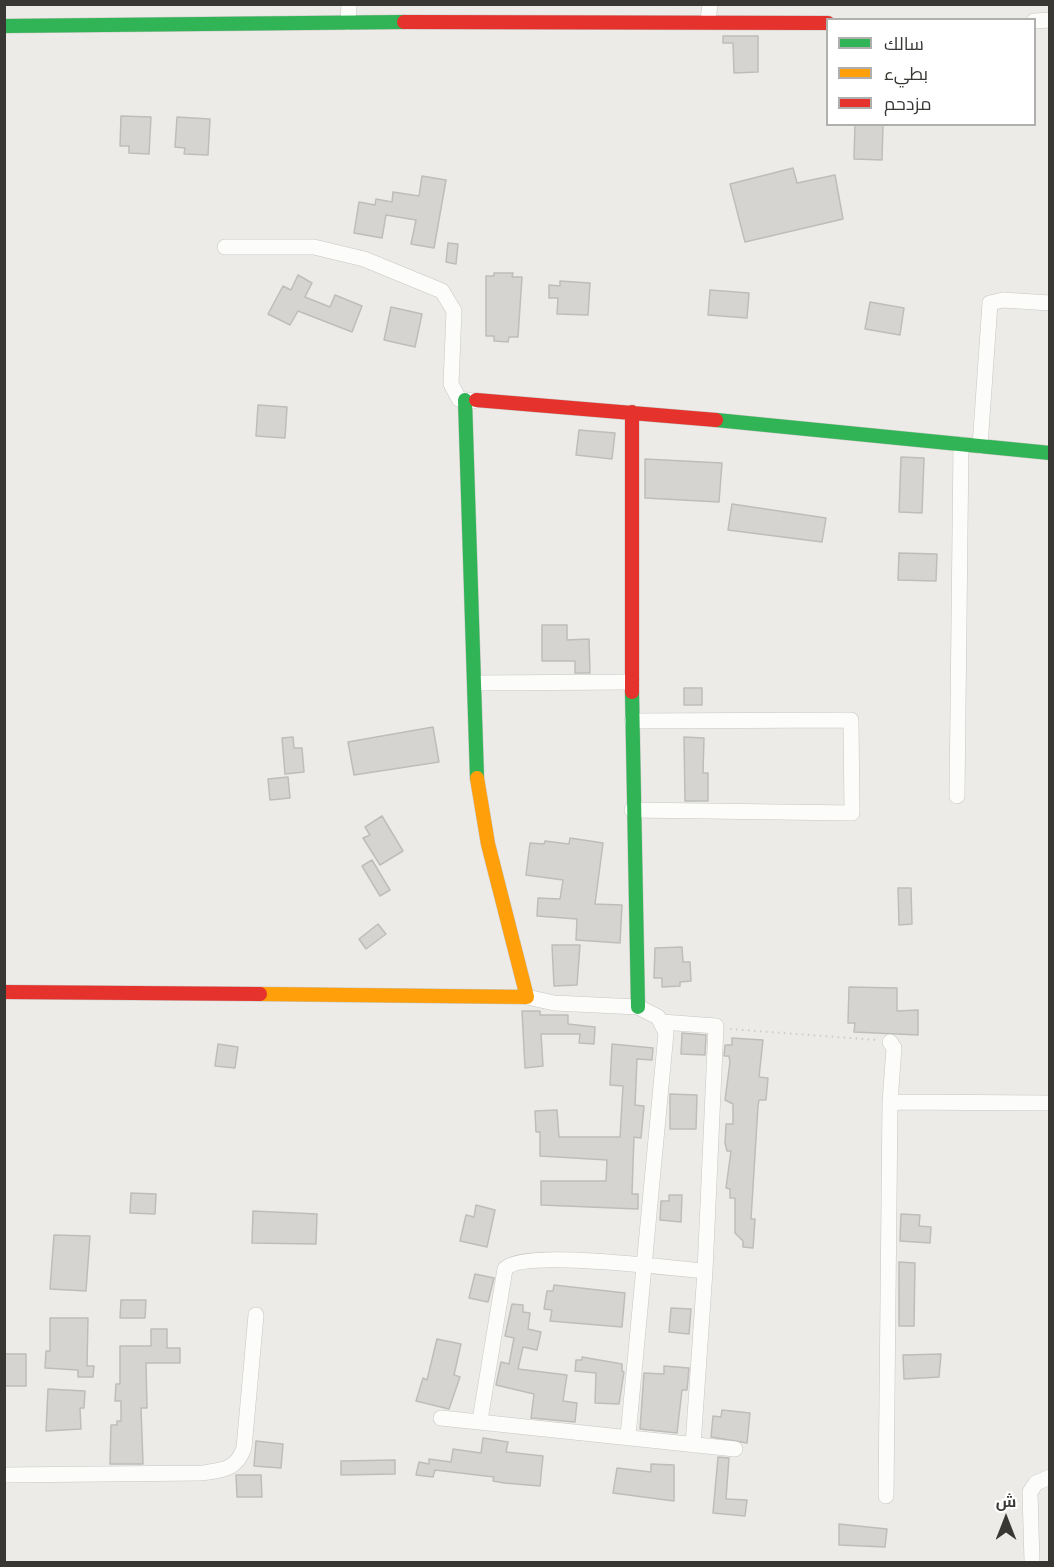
<!DOCTYPE html>
<html>
<head>
<meta charset="utf-8">
<style>
  body { margin:0 }
  #map { position:relative; width:1054px; height:1567px; overflow:hidden; background:#edebe7; font-family:Lato,Cairo,sans-serif }
  canvas { display:block }
  .frame { position:absolute; inset:0; border:6px solid #383734; pointer-events:none }
  .legend { position:absolute; left:826px; top:18px; width:210px; height:108px; box-sizing:border-box; background:#fff; border:2px solid #afafae; margin:0; padding:8px 10px; list-style:none; font-size:18px; color:#383734 }
  .legend li { display:flex; align-items:center; gap:12px; height:30px }
  .legend b { width:30px; border:2px solid #afafae }
  .north { position:absolute; left:976px; top:1489px; width:60px; height:60px; -webkit-text-stroke:4px #fff; paint-order:stroke; rotate:0deg; font-size:16px; font-weight:700; line-height:24px; text-align:center; color:#383734 }
  .north::after { content:''; display:block; margin:auto; width:21px; height:27px; background:#383734; clip-path:polygon(50% 0,100% 100%,50% 72%,0 100%) }
</style>
</head>
<body>
<div id="map">
<canvas width="1054" height="1567"></canvas>
<div class="frame"></div>
<ul class="legend">
<li><b style="height:8px;background:#30b455"></b>سالك</li>
<li><b style="height:8px;background:#ff9f0a"></b>بطيء</li>
<li><b style="height:8px;background:#e5322d"></b>مزدحم</li>
</ul>
<div class="north">ش</div>
</div>
<script>
const ctx = document.querySelector('canvas').getContext('2d');
ctx.lineJoin = 'round';
function fill(path, color) { ctx.fillStyle = color; ctx.fill(path, 'evenodd'); }
function stroke(path, color, width, dash) { ctx.strokeStyle = color; ctx.lineWidth = width; ctx.lineCap = dash ? 'butt' : 'round'; ctx.setLineDash(dash || []); ctx.stroke(path); }
const building = new Path2D(`
  M723,36H758V72L734,73L733,43H723Z
  M121,116L151,117L149,154L129,153V146H120Z
  M177,117L210,119L208,155L184,154L185,148L175,147Z
  M855,124H883L882,160L854,159Z
  M793,168L797,183L835,175L843,219L745,242L730,184Z
  M422,176L446,180L434,248L411,244L416,220L386,215L382,238L354,233L359,202L375,205L376,199L392,202L393,192L419,196Z
  M448,243L458,244L456,264L446,262Z
  M494,273H513L512,277H522L518,337H509L508,342L494,341V336H486V276H494Z
  M298,275L312,283L305,297L330,307L335,295L362,306L352,332L298,311L290,325L268,314L283,286L291,290Z
  M560,281L590,283L588,315L557,314L558,298H549V285L560,286Z
  M710,290L749,293L747,318L708,315Z
  M870,302L904,308L900,335L865,329Z
  M391,307L422,314L415,347L384,340Z
  M258,405L287,407L285,438L256,436Z
  M579,430L615,433L612,459L576,455Z
  M901,457L924,458L922,513L899,512Z
  M645,459L722,463L719,502L645,498Z
  M732,504L826,518L822,542L728,530Z
  M899,553L937,554L936,581L898,580Z
  M542,625H567V640L589,639L590,673H575V661H542Z
  M684,688H702V705H684Z
  M433,727L439,762L354,775L348,742Z
  M293,737L294,748H302L304,772L285,774L282,738Z
  M684,737L704,738L703,773H708V801H685Z
  M288,777L290,798L270,800L268,779Z
  M382,816L403,851L380,865L363,838L370,835L365,827Z
  M570,838L603,843L595,904L622,905L620,943L576,940L577,919L537,916L538,898L560,899L563,880L526,875L530,843L544,844L545,841L569,844Z
  M372,860L390,890L380,896L362,866Z
  M898,888H911L912,924L899,925Z
  M378,924L386,934L366,949L359,939Z
  M552,945H580L577,985L554,986Z
  M682,947L683,962H690L691,981L680,982V986L662,987V978H654L655,948Z
  M849,987L897,988V1011L918,1010V1035L854,1032L855,1023H848Z
  M522,1011H540V1015H568V1024L595,1027L594,1044L579,1043L580,1034H541L543,1066L525,1068Z
  M682,1033L706,1035L705,1055L681,1054Z
  M732,1038L763,1040L759,1077L768,1078L766,1100H759L758,1106L751,1219H755L753,1248L743,1247V1241L735,1233V1198H730V1189L726,1188L731,1151H727L725,1143L726,1124H733V1104L725,1100L730,1062L729,1056H724L725,1045H732Z
  M218,1044L238,1047L235,1068L215,1066Z
  M612,1044L653,1048L652,1060L637,1059L635,1105L644,1106L641,1138L634,1137L633,1164L632,1194H638V1209L541,1205V1181H606L607,1160L540,1156V1132H536L535,1111L557,1110L559,1137H620L623,1086L610,1085Z
  M670,1094L697,1095L696,1129H670Z
  M131,1193L156,1194L155,1214L130,1213Z
  M669,1195H682L681,1222L660,1220L661,1201H669Z
  M476,1205L495,1210L487,1247L460,1241L466,1215L474,1217Z
  M253,1211L317,1214L316,1244L252,1243Z
  M901,1214L920,1215L919,1226L931,1227L930,1243L900,1241Z
  M54,1235L90,1236L86,1291L50,1289Z
  M899,1262L915,1263L914,1326H899Z
  M475,1274L494,1278L488,1302L469,1298Z
  M554,1285L625,1293L622,1327L550,1321L552,1310L544,1309L547,1291H553Z
  M121,1300H146L145,1318H120Z
  M512,1304L523,1305V1312L530,1313L528,1329L541,1332L537,1350L523,1347L518,1369L567,1375L563,1401L577,1403L575,1422L531,1418L534,1394L496,1385L501,1362L509,1364L514,1338L505,1336Z
  M671,1308L691,1309L689,1334L669,1332Z
  M50,1318H88L87,1366H94L93,1377H78V1370L45,1368L46,1351H50Z
  M151,1329H167V1348H180V1363H146L147,1408H141L143,1464H110L111,1425H117V1421H121V1401H115L116,1384H120V1346H151Z
  M437,1339L461,1344L454,1375L460,1377L449,1409L416,1401L423,1378L427,1380Z
  M4,1354H26V1386H4Z
  M941,1354L939,1377L904,1379L903,1355Z
  M582,1357L622,1364V1371L624,1372L619,1404L595,1403L596,1373L575,1371L576,1360H582Z
  M664,1366L689,1368L687,1390H682L677,1433L640,1429L644,1373L664,1374Z
  M48,1389L85,1391L84,1408H80L81,1429L46,1431Z
  M722,1410L750,1413L747,1443L711,1437L713,1416L721,1417Z
  M483,1438L508,1442L506,1452L543,1456L540,1486L504,1483L493,1481L494,1477L435,1470L433,1477L416,1475L419,1462L429,1464V1459L451,1462L453,1449L481,1453Z
  M256,1441L283,1444L281,1468L254,1466Z
  M718,1457L729,1458L726,1499L747,1500L745,1516L713,1513Z
  M395,1460V1474L341,1475V1461Z
  M651,1464L674,1465V1501L613,1493L617,1468L651,1472Z
  M236,1475H261L262,1497H237Z
  M839,1524L887,1529L885,1547L839,1545Z`);
fill(building, '#d6d4d1');
stroke(building, '#bfbdba', 1.5);
const street = new Path2D(`
  M708,21L710,4
  M1034,21L1050,20
  M348,22L349,4
  M225,247H314L364,259L442,291L454,311L451,384L459,399L473,401
  M980,446L990,303L1003,300L1050,303
  M475,683L632,682
  M632,721L851,720L852,813L632,810
  M957,796L961,444
  M527,997L554,1003L638,1007L658,1017L666,1033L628,1436
  M662,1022L716,1026L705,1271L693,1445
  M890,1102L1050,1103
  M441,1418L735,1449
  M480,1420L505,1269C523,1248 673,1269 705,1271
  M4,1475L202,1473C223,1470 236,1470 244,1448L256,1315
  M886,1496L890,1102L894,1048L890,1042
  M1032,1562L1030,1492L1036,1483L1050,1477`);
const fast = new Path2D(`
  M4,26L404,22
  M465,400L477,778
  M716,420L1050,453
  M632,692L638,1007`);
const slow = new Path2D(`
  M260,994L527,997L488,844L477,778`);
const jam = new Path2D(`
  M404,22L828,23
  M476,400L716,420
  M632,412V692
  M4,992L260,994`);
stroke(street, '#c7c6c3', 16);
stroke(fast, '#c7c6c3', 15);
stroke(slow, '#c7c6c3', 15);
stroke(jam, '#c7c6c3', 15);
stroke(new Path2D(`
  M730,1029L877,1040`), '#ccccca', 2, [1.5, 4.5]);
stroke(street, '#fcfcfb', 15);
stroke(fast, '#30b455', 14);
stroke(slow, '#ff9f0a', 14);
stroke(jam, '#e5322d', 14);
</script>
</body>
</html>
